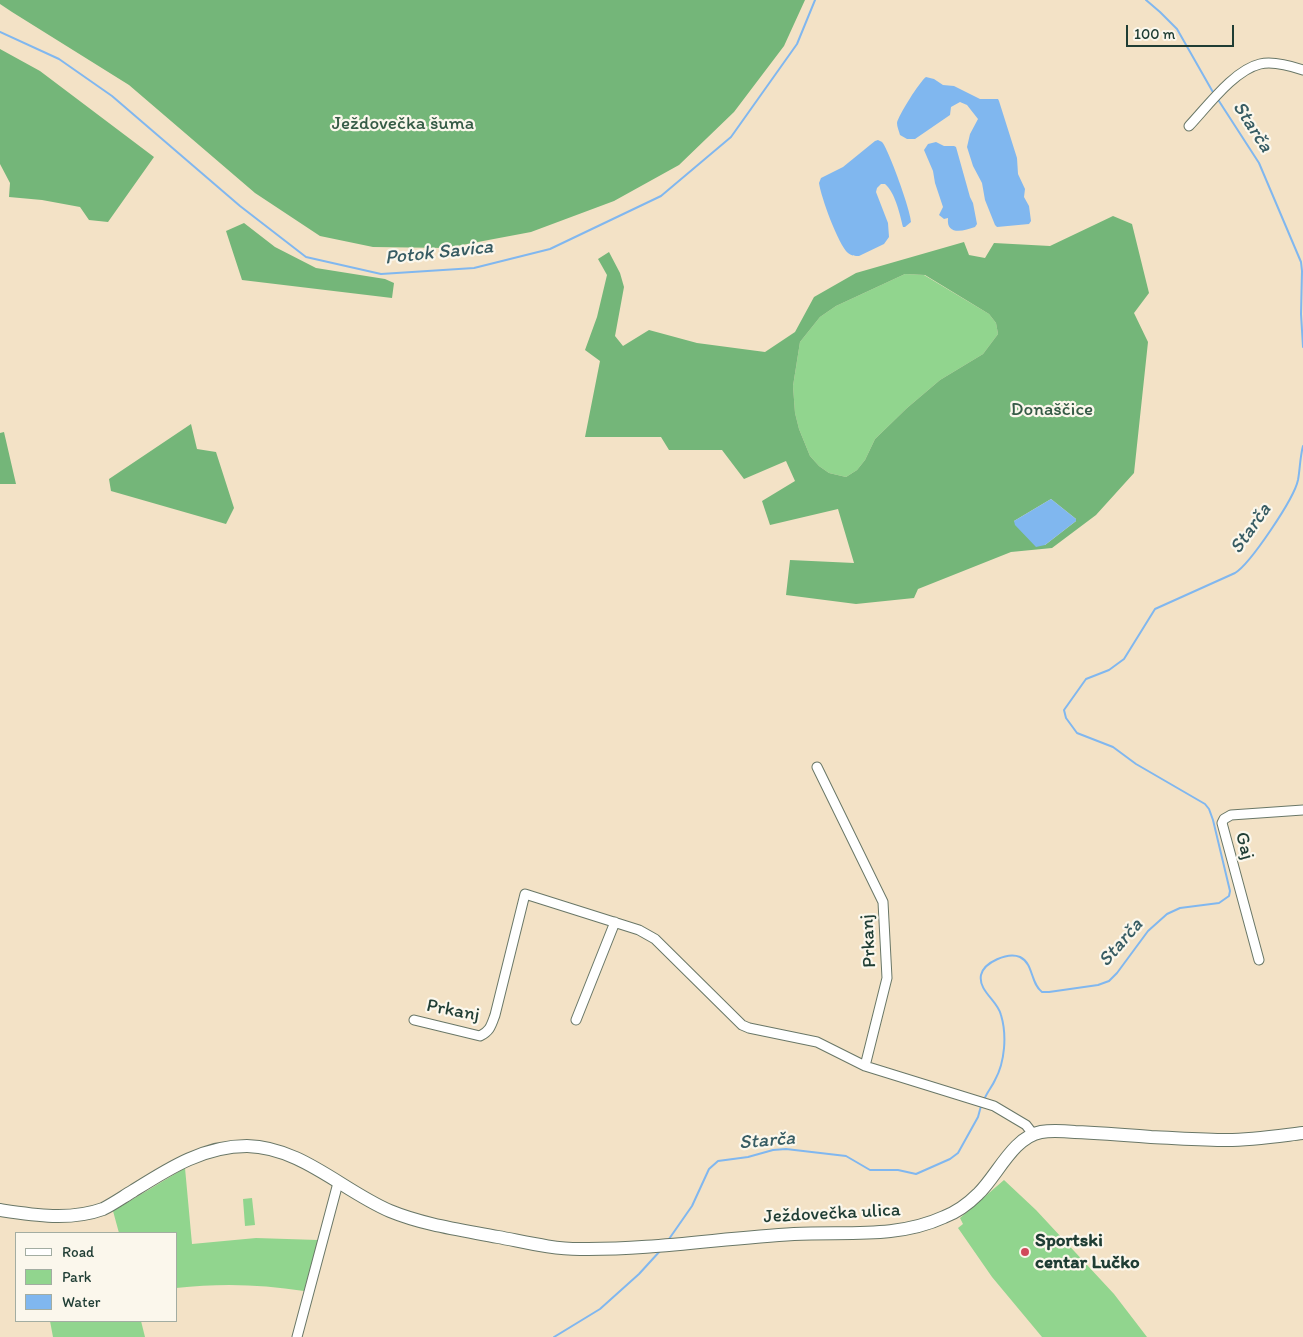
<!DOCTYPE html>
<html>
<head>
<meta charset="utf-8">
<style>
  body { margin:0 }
  #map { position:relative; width:1303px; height:1337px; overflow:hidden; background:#f3e2c6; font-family:Itim,sans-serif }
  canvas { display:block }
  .legend { position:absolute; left:15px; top:1232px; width:162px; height:90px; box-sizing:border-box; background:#fbf7ec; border:1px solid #a3ada2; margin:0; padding:6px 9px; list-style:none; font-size:15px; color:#1f3d34 }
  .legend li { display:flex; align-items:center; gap:10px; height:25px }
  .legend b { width:25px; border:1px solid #a3ada2 }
  .scale { position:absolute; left:1126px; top:25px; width:108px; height:22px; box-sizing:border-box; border:2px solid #1f3d34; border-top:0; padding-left:6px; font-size:15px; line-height:18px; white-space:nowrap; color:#1f3d34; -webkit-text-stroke:4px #fbf7ec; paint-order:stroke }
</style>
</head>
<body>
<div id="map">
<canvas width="1303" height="1337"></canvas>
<ul class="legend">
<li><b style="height:6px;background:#fff"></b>Road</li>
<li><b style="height:14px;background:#91d58e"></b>Park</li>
<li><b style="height:14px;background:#80b7ef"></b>Water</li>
</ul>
<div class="scale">100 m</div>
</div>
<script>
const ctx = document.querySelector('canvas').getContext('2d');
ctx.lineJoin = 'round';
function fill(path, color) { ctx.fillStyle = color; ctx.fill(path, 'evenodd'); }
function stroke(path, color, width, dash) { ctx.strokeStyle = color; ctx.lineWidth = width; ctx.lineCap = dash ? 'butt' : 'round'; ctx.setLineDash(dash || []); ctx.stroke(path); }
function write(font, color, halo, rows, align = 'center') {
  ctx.font = font + ' Itim,sans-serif'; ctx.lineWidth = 4.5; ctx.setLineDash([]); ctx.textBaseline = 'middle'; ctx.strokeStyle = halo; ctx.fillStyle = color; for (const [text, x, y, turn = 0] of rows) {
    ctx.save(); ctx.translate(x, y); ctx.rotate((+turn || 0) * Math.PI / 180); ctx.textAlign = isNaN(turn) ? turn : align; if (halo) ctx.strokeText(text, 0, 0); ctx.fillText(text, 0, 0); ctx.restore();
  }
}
fill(new Path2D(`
  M905,274L924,275L989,314L996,323L998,334L983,354L940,380L907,408L875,439L865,460L857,470L846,477L829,473L819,466L810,456L799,429L795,413L793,386L800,342L820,317L836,306Z
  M185,1168L192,1244L256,1238L318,1240L304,1291C260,1284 220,1283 176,1288V1233H119L113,1211Z
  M1004,1180L1036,1210L1114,1294L1147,1337H1042L992,1277L958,1228L963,1224L960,1218Z
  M252,1198L255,1225L245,1226L243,1199Z
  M50,1321H141L145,1337H53Z`), '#91d58e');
fill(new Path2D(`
  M0,0H805L784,46L734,112L679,165L614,201L531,232L446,248L373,247L320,236L255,193L129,85L12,12L0,4Z
  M0,49L40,71L154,157L108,222L89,220L80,207L42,200L9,197L10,183L0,164Z
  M1113,216L1132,224L1149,293L1134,313L1148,342L1134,473L1096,515L1052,548L1011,552L918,589L914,598L856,604L786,595L790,560L854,563L838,509L770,525L762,501L795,481L786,461L744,479L722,450H669L661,437H585L600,361L585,350L597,317L607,275L598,259L609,252L620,273L624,287L615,336L623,346L649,330L697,343L765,352L795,332L814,297L856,273L964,242L969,255L985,258L994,243L1050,246ZM905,274L925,275L989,314L996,323L998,334L983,354L940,380L907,408L875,439L865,460L857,470L846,477L829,473L819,466L810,456L799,429L795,413L793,386L800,342L820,317L836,306ZM1051,499L1076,519V521L1045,545L1014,521Z
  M244,223L275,247L316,268L385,279L394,283L392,298L242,280L226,231Z
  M191,424L197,449L216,452L234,508L226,524L111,491L109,479Z
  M4,432L16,484H0V433Z`), '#74b679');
fill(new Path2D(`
  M926,77L934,79L943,85L954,86L980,99H998L999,101L1017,158L1018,174L1025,189L1024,197L1029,206L1031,221L1029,224L997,227L995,225L985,200L982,183L973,166L967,147L970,134L978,119L967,105L960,102L951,107L950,115L915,139H907L900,135C899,131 897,127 897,123C898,116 920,81 926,77Z
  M875,141L878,140C879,141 881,141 882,142C888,148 911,211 911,222L905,227H903C900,215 895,192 885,184H881L877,188L876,192L888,223L889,237L884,244L859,256C855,256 852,256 848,253C838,244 821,197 819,183L821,178L843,167Z
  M936,142L944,146H954L956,147L970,197L973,203L977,224L975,227C964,231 946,236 948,218L944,219L939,215L943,207L935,183L933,171L924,150L928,144Z
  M1051,499L1076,519V521L1045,545L1036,547L1015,525L1014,521Z`), '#80b7ef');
stroke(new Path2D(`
  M1146,0L1160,12L1177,29L1214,94
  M0,32L59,59L112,96L240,206L306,257L381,274L474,268L550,249L661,196L731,137L797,44L815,0
  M1217,98L1259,163L1301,262L1302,271L1301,314L1303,347
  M984,1100C987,1092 992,1087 995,1080C1005,1062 1007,1035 1001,1015C998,1001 978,991 981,975C984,962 1008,952 1020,957C1034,964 1030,983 1042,992H1049L1098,985L1109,981L1117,973L1148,931L1167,914L1180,908L1219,903L1229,896L1230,891L1213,820L1209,809L1205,804L1136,764L1113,747L1077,733L1066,718L1064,710L1086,679L1109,670L1124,659L1155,609L1235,573C1250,564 1294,499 1298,480C1300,469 1300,457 1303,446
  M669,1239L692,1206L709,1169L718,1161L748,1157L773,1150L786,1149L846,1156L870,1170H898L916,1174L950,1159L958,1153L978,1117L981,1106
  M554,1337L600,1309L639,1274L660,1251`), '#80b7ef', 2);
const street = new Path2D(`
  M1189,126C1207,107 1234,70 1260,64C1272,61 1291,66 1303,70
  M817,767L883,902L887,978L865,1066
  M1259,960L1222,823L1224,819L1231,815L1303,810
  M414,1020L480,1036C490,1031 491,1026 495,1015L525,894L639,930L655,939L742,1025L749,1028L817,1042L865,1066L994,1106L1026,1125L1033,1134
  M576,1020L615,922
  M297,1337L338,1183`);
const secondary = new Path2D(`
  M0,1210C33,1215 70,1221 103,1209C113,1204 123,1197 133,1191C168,1169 203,1146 247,1146C301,1147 343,1191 390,1211C424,1225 462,1230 498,1237C525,1242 552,1249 580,1249C651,1250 723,1238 794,1234C845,1231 896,1239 944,1217C957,1212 968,1204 978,1194C997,1176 1013,1137 1041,1132C1052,1130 1064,1131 1075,1132C1100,1133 1126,1135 1151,1137C1176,1138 1202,1140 1227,1140C1252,1140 1278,1136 1303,1133`);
stroke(street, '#697767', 11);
stroke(secondary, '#697767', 14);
stroke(street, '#fff', 9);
stroke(secondary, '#fff', 12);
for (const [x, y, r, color] of [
  [1025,1252,5,"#d1495b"]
]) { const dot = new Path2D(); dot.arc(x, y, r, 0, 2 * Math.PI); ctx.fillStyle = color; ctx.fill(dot); stroke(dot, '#fbf7ec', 2); }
write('19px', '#365b46', '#fbf7ec', [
  ["Ježdovečka šuma",403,124],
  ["Donaščice",1052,410]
]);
write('19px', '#1f3d34', '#fbf7ec', [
  ["Gaj",1244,846,75],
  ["Prkanj",869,941,-93],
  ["Prkanj",453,1011,11],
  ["Ježdovečka ulica",832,1214,-3]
]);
write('bold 19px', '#1f3d34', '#fbf7ec', [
  ["Sportski",1035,1241],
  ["centar Lučko",1035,1263]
], 'left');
write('italic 20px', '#375c63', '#fbf7ec', [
  ["Starča",1252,127,57],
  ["Potok Savica",439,253,-6],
  ["Starča",1251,529,-55],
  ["Starča",1121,943,-49],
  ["Starča",767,1141,-5]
]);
</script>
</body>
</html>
